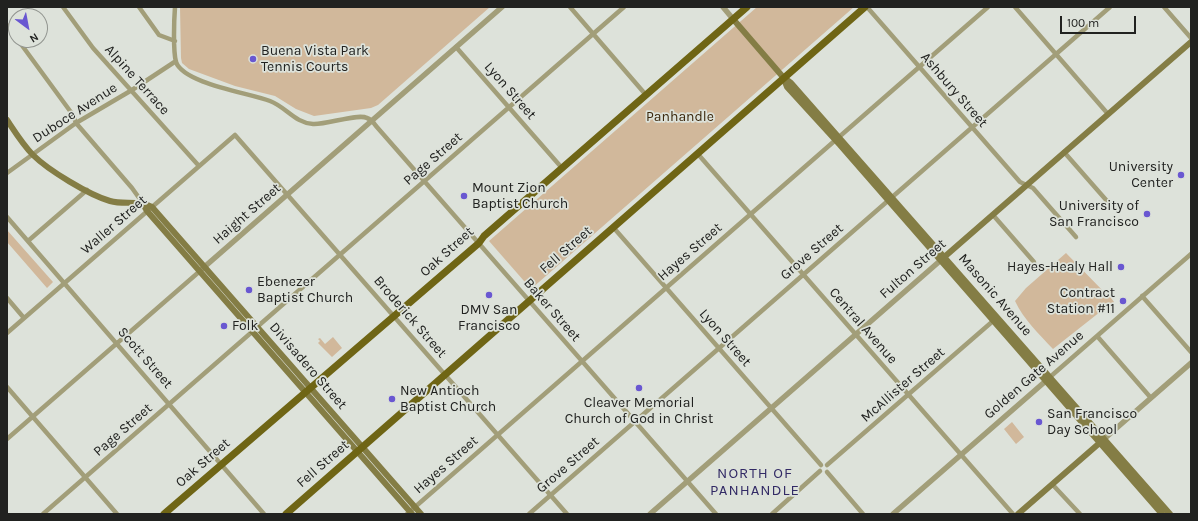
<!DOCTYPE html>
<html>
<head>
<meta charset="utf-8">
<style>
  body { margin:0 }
  #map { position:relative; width:1198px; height:521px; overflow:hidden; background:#dde2da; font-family:Karla,sans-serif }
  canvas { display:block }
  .frame { position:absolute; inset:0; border:8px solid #212220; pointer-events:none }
  .north { position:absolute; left:8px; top:8px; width:40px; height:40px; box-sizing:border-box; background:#dde2da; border:1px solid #929590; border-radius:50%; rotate:148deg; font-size:11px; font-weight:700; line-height:16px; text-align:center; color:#212220 }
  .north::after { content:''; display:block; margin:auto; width:14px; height:18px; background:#6957d1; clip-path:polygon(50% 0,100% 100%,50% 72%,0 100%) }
  .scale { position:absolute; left:1060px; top:16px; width:76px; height:18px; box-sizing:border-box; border:2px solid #212220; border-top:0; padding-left:5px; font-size:12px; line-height:14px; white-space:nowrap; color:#212220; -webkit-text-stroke:3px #dde2da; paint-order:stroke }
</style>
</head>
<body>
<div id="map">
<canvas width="1198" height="521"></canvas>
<div class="frame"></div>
<div class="north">N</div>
<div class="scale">100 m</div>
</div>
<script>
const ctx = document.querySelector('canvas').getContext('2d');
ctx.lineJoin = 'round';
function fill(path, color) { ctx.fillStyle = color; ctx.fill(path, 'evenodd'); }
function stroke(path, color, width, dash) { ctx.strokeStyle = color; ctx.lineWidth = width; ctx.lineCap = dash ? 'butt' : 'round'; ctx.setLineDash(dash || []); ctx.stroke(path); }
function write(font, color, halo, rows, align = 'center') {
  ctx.font = font + ' Karla,sans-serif'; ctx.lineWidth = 3.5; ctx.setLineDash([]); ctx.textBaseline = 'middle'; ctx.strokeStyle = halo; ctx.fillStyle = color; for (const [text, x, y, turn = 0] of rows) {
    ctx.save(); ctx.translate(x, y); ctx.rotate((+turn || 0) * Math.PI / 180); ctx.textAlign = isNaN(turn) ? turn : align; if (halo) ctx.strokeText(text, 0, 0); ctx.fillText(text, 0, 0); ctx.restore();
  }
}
fill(new Path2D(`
  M180,7H490L378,105L371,108L314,116L296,109L275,96L235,86L189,69L182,63L181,58Z
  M757,7H854L531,289L489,241Z
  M7,230L53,282L47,288L7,242Z
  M1066,253L1106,294L1107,292L1114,302L1108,310L1105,308L1053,349C1039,334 1024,320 1015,301L1026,288Z
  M333,337L342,348L332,357L318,343L320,341L318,339L320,338L325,344Z
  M1012,422L1024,437L1016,444L1004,429Z`), '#d1b89b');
stroke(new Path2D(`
  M63,7L93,48L199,166
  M139,7L159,35L175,41
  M175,7C174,20 173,51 176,62C184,84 250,93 270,101C286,107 295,123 313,124C326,125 358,113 367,118C370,119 374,123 376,126L716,514
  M570,7L646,95
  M867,7L1020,182L1033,188L1076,237
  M1015,7L1108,114
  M1164,7L1191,38
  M7,25L16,37
  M18,40L73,115L76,123L132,188L142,202
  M456,47L562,168
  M1064,152L1107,201
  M697,153L1013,514
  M7,173L76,123L132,90L176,61
  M993,215L1034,262
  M7,217L264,514
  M613,227L821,465
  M28,241L87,190
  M1142,296L1191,352
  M7,298L24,318
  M257,327L624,7
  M7,333L235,135L567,514
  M1097,336L1151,398
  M1050,377L1191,254
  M7,387L117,514
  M7,439L200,271
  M827,465L993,321
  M827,472L863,514
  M1052,484L1080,514
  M43,514L253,331
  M407,514L988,7
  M529,514L1110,7
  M772,514L820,471`), '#a29e79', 4.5);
stroke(new Path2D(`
  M723,7L733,19
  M202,269L502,7
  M1104,439L1191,363
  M650,514L941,260
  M893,514L1048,379`), '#a29e79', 5.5);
stroke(new Path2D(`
  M733,19L783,77L791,83L1170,514
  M783,77L787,87L840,145L1162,514
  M7,120C15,132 23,145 33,155C48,170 89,195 110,201C124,205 138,200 152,207L421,514
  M142,202L147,211L412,514
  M942,259L1191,42
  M1018,514L1103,440`), '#847d45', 6);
stroke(new Path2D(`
  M164,514L479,243L484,236L747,7
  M286,514L865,7`), '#6f6515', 7);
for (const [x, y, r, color] of [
  [253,59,4,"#6957d1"],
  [1181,175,4,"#6957d1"],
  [464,196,4,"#6957d1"],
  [1147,214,4,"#6957d1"],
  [1121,267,4,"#6957d1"],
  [249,290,4,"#6957d1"],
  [489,295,4,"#6957d1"],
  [1123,301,4,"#6957d1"],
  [224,326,4,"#6957d1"],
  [639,388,4,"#6957d1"],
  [392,399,4,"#6957d1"],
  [1039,422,4,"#6957d1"]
]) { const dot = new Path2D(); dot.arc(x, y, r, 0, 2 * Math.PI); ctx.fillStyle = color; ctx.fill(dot); stroke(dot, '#dde2da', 1.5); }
write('14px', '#212220', '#dde2da', [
  ["Buena Vista Park",261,51],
  ["Tennis Courts",261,67],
  ["University",1173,167,"right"],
  ["Center",1173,183,"right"],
  ["Mount Zion",472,188],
  ["Baptist Church",472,204],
  ["University of",1139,206,"right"],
  ["San Francisco",1139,222,"right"],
  ["Hayes-Healy Hall",1113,267,"right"],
  ["Ebenezer",257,282],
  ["Baptist Church",257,298],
  ["Contract",1115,293,"right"],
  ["Station #11",1115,309,"right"],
  ["DMV San",489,310,"center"],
  ["Francisco",489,326,"center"],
  ["Folk",232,326],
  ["New Antioch",400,391],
  ["Baptist Church",400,407],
  ["Cleaver Memorial",639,403,"center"],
  ["Church of God in Christ",639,419,"center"],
  ["San Francisco",1047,414],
  ["Day School",1047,430]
], 'left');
write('14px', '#212220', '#dde2da', [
  ["Alpine Terrace",137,80,48],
  ["Ashbury Street",954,90,49],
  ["Lyon Street",510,91,49],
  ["Duboce Avenue",75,113,-33],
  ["Page Street",433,159,-41],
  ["Haight Street",247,214,-41],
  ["Waller Street",114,225,-41],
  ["Fell Street",566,250,-41],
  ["Oak Street",447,252,-42],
  ["Hayes Street",690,252,-41],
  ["Grove Street",812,252,-41],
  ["Fulton Street",913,269,-41],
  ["Masonic Avenue",995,295,49],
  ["Baker Street",552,310,49],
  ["Broderick Street",410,317,49],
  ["Central Avenue",863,326,49],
  ["Lyon Street",725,338,49],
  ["Scott Street",145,358,49],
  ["Divisadero Street",308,366,49],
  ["Golden Gate Avenue",1034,375,-41],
  ["McAllister Street",903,385,-41],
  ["Page Street",123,430,-41],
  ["Oak Street",203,463,-41],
  ["Fell Street",323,464,-41],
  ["Hayes Street",446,465,-41],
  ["Grove Street",568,465,-41]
]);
write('14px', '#3b270c', '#dde2da', [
  ["Panhandle",680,117]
]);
ctx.letterSpacing = '1px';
write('15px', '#322a65', '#dde2da', [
  ["NORTH OF",755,474],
  ["PANHANDLE",755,491]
]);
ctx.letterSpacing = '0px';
</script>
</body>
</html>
